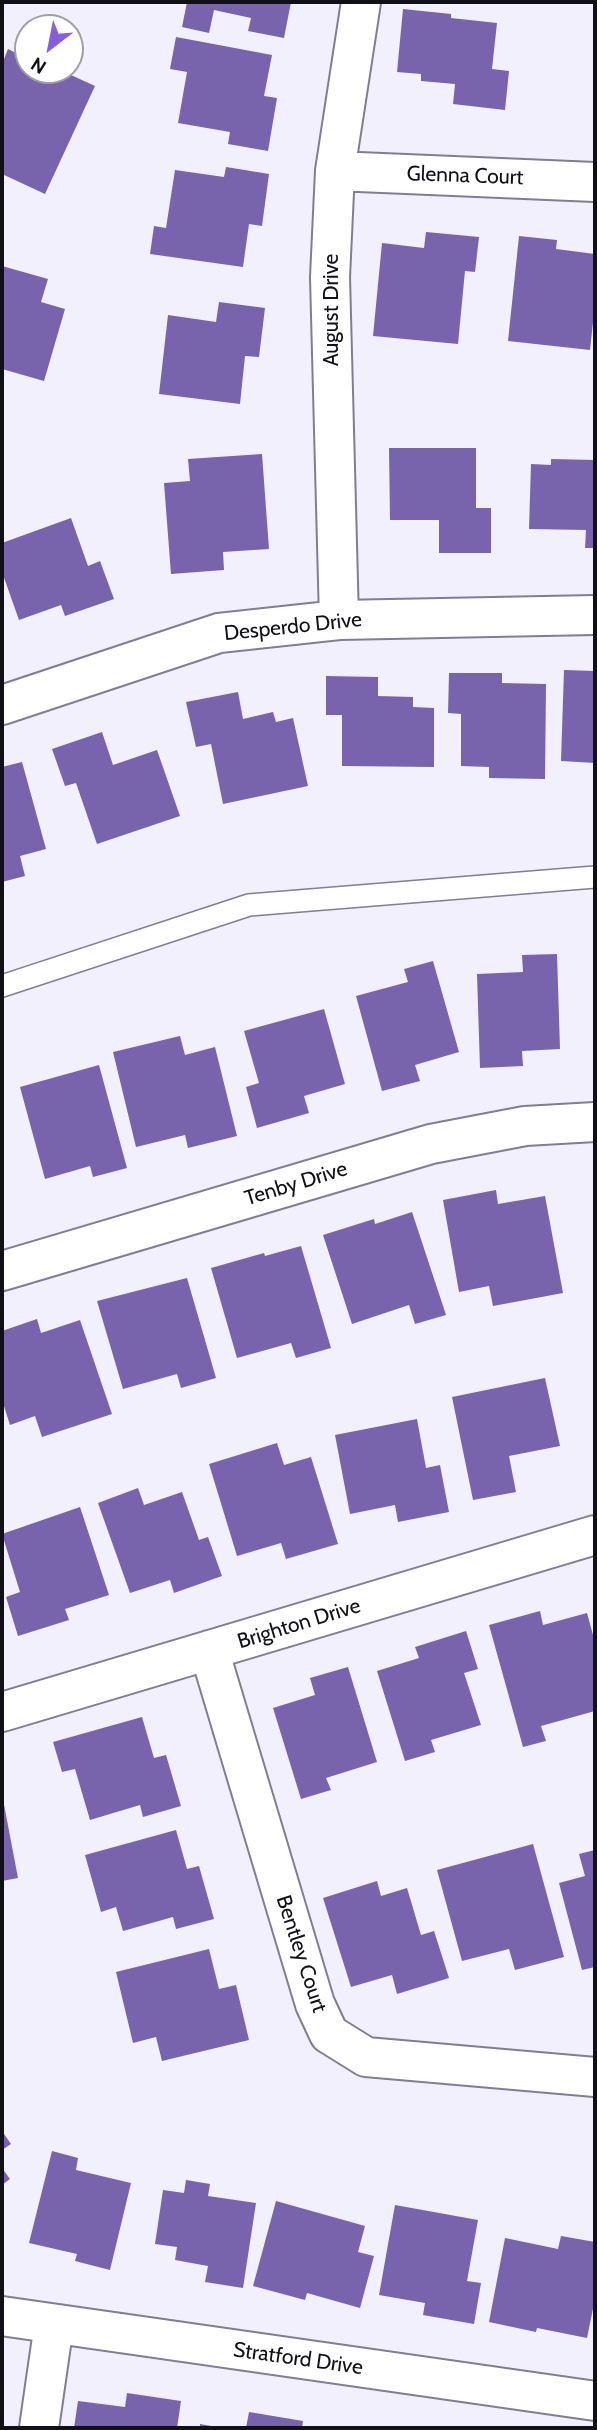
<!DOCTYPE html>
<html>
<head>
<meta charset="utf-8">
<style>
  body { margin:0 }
  #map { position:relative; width:597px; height:2430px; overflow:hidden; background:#f2f0fd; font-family:Cabin,sans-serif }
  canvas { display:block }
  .frame { position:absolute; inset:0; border:4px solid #111017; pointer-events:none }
  .north { position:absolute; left:14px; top:14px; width:70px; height:70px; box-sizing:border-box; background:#fff; border:2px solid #a09fa2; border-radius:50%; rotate:212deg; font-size:19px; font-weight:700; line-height:28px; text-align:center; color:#111017 }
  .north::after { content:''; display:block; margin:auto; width:24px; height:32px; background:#865fd9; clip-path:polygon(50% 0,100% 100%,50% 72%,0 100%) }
</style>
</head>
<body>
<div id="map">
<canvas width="597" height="2430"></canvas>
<div class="frame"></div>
<div class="north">N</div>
</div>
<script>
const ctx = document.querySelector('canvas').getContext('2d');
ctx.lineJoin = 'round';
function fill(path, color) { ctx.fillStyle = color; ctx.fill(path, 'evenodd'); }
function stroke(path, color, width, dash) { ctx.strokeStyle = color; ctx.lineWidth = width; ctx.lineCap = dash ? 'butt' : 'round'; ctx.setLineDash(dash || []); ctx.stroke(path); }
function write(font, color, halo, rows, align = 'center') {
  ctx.font = font + ' Cabin,sans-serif'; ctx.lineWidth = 7; ctx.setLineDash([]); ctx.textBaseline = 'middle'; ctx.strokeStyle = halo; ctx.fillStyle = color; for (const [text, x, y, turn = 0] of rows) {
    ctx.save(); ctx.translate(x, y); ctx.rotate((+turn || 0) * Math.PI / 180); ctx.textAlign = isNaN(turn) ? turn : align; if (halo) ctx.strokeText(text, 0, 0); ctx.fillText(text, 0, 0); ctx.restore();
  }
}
fill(new Path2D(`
  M187,2H291L284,38L248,31L251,18L214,10L209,33L182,27Z
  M403,9L451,14V18L497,23L492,69L509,71L505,110L453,104L455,84L421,81V74L397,72Z
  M176,37L272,55L264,96L277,98L268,151L228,144L230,132L178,123L187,72L170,69Z
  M8,49L28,59V70H60L95,86L45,194L2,174V64Z
  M226,167L269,174L262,226L249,224L243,267L150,254L154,226L166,228L175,170L224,177Z
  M426,232L479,237L475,272L465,271L458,344L373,336L382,243L424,248Z
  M519,236L557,240L556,249L595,254V304L590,350L508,341Z
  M2,266L48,279L41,302L65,309L44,381L2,369Z
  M219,302L265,308L259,357L245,356L240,404L159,394L168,315L216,322Z
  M389,448H476V508H491V553H439V520H390Z
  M262,454L269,549L223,552L224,570L171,574L164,483L190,481L188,459Z
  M551,459L595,460V548H585L586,530L529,529L531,464L551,465Z
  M71,518L88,566L100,561L114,599L65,616L61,605L19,620L2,572V543Z
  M564,670L595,671V763L561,761Z
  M449,673H502V683L546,684L545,779L489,778V767L461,766V714L448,713Z
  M326,676L378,677V696L413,697V707L434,708V767L342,766V715H326Z
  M238,692L243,719L273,712L276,722L293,718L308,786L223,804L211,744L196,747L186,702Z
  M102,732L113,765L157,750L180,816L97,844L76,783L65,786L52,749Z
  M22,762L46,849L20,856L25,876L2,882V767Z
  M557,954L560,1049L522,1051L523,1066L480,1068L477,974L523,972L522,955Z
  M433,961L459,1052L415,1065L420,1081L382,1091L356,996L408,982L404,969Z
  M324,1009L345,1084L304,1096L309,1113L257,1128L246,1087L259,1083L244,1031Z
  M180,1036L185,1055L215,1047L237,1136L188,1148L185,1135L136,1147L113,1052Z
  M99,1065L127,1168L93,1177L90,1166L45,1179L20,1087Z
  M496,1190L498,1204L545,1196L563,1293L493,1306L489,1286L459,1292L443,1200Z
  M412,1212L446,1315L415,1324L409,1305L352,1324L323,1235L374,1219L375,1224Z
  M301,1246L331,1348L296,1358L291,1343L237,1358L211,1268L264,1253L265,1256Z
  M187,1278L216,1378L181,1388L177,1374L123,1389L97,1301Z
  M37,1319L41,1333L80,1320L112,1414L42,1437L35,1416L10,1425L2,1400V1331Z
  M545,1378L560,1446L509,1456L516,1492L473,1500L452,1397Z
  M417,1419L426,1468L440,1465L449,1512L398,1522L395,1505L350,1514L335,1435Z
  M277,1443L284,1465L311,1457L338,1544L286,1559L281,1543L237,1556L209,1464Z
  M138,1488L144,1505L182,1492L199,1540L208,1537L222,1576L174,1593L170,1580L130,1593L98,1503Z
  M80,1507L109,1595L65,1609L69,1620L18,1636L6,1597L20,1592L2,1534Z
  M540,1611L543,1625L587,1613L595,1642V1711L541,1726L546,1741L523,1747L489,1625Z
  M466,1631L478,1669L464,1673L481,1725L431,1740L435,1752L405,1761L377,1671L419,1658L415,1647Z
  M348,1667L377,1762L326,1778L331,1790L301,1799L273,1708L315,1695L310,1678Z
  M142,1717L154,1758L166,1755L181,1806L143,1817L140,1805L90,1820L75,1769L62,1772L53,1742Z
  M2,1794L18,1878L2,1881Z
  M176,1830L187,1869L199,1866L214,1919L176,1929L173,1917L123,1931L116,1907L101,1912L85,1855Z
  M533,1844L564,1957L515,1970L509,1949L462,1961L437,1870Z
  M595,1850V1967L582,1970L559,1883L585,1876L579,1854Z
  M377,1881L381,1896L407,1888L421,1935L434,1931L449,1978L397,1994L392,1975L351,1987L323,1898Z
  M209,1949L219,1989L236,1985L249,2040L162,2061L156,2037L133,2043L116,1972Z
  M2,2131L11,2144L2,2150Z
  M52,2151L78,2158L76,2170L131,2183L110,2270L75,2261L77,2254L29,2243Z
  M2,2168L10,2179L2,2185Z
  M186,2180L210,2184L208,2196L256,2203L243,2288L205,2282L208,2266L175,2260L177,2247L155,2244L163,2190L184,2193Z
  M276,2201L365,2226L358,2252L374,2256L360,2308L307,2293L305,2300L253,2286Z
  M395,2205L478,2220L467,2281L481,2283L474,2324L423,2315L425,2303L379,2295Z
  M561,2236L595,2242V2299L587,2338L537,2328L536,2332L489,2322L505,2238L558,2249Z
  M127,2393L181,2401L177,2428H74L78,2401L125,2407Z
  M249,2412L303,2421L302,2428H246Z
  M200,2424L217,2427L216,2428H200Z`), '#7864ad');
const lane = new Path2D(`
  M2,986L249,905L595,877`);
const street = new Path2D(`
  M335,171L595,182
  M339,620L330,277L335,171L361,2
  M2,705L219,633L339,620L595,615
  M2,1271L431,1144L525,1126L595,1122
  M209,1650L315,2004L329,2034L366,2057L595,2077
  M2,1712L595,1535
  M2,2316L595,2401
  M39,2428L54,2324`);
stroke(lane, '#827d91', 24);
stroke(street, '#827d91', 42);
stroke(lane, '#fff', 21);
stroke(street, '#fff', 38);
write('21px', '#111017', '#fff', [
  ["Glenna Court",465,176,2],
  ["August Drive",332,310,-90],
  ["Desperdo Drive",293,627,-6],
  ["Tenby Drive",296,1184,-17],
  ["Brighton Drive",299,1624,-17],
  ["Bentley Court",301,1954,72],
  ["Stratford Drive",298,2359,8]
]);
</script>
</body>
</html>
